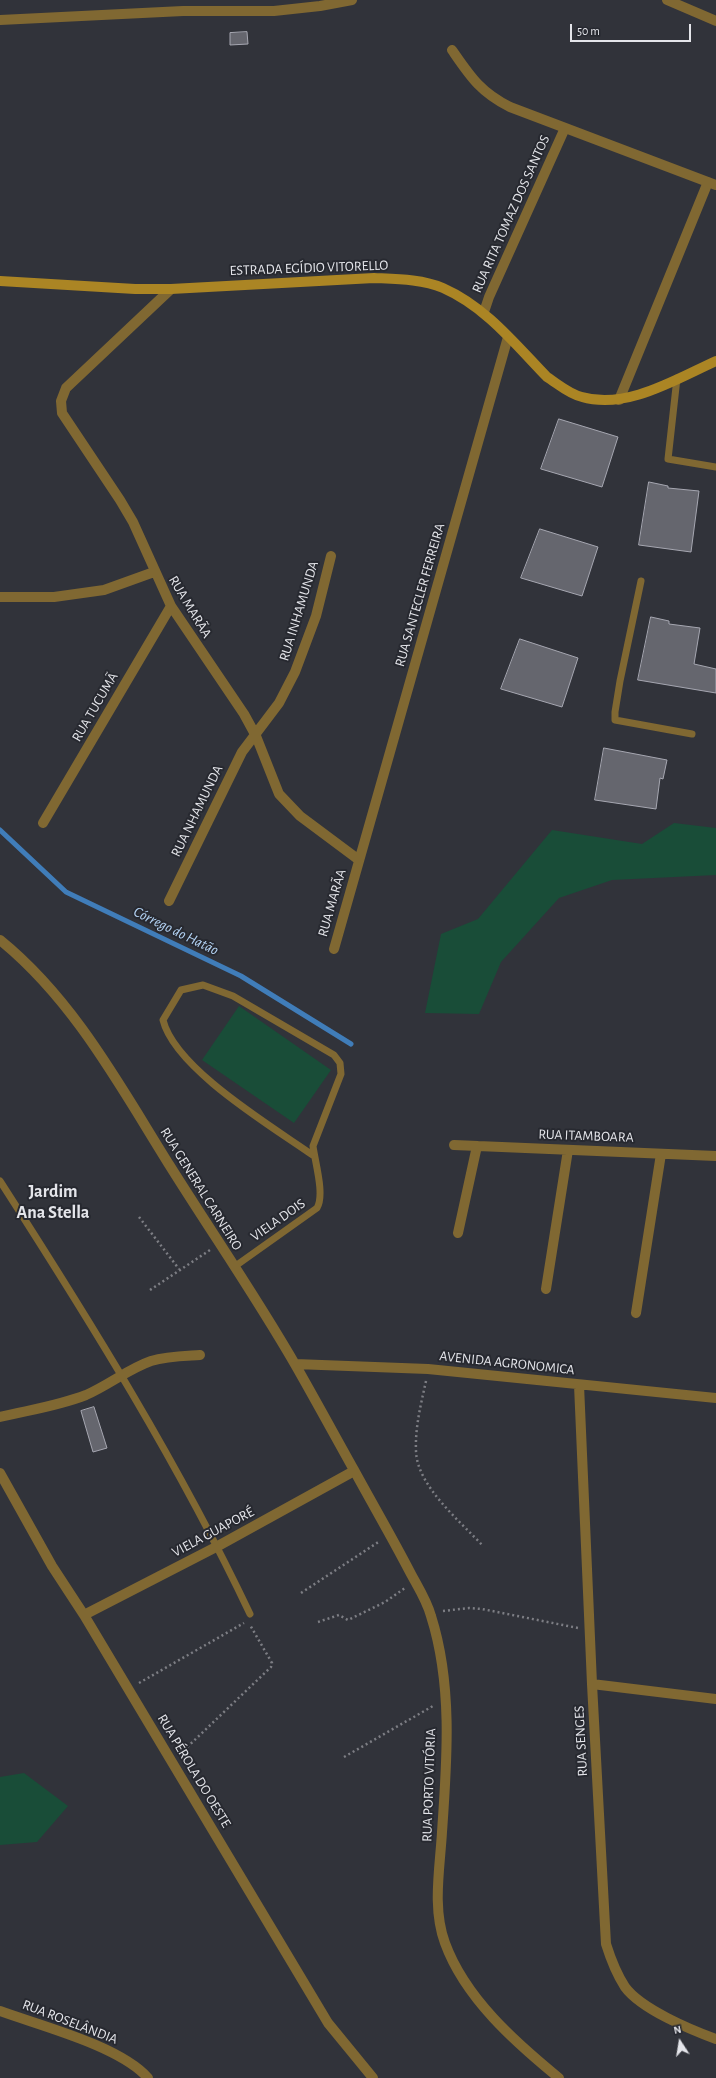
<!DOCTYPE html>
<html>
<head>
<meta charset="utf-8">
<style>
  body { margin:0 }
  #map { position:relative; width:716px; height:2078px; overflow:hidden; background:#31333a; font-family:"Alegreya Sans",sans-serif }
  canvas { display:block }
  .north { position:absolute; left:660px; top:2022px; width:40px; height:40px; -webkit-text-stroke:3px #272930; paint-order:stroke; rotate:348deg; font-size:11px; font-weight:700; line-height:16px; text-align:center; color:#e4e5ea }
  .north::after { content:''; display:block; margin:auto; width:14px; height:18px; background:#e4e5ea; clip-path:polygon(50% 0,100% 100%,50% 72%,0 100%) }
  .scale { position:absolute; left:570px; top:24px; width:121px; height:18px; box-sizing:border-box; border:2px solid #e4e5ea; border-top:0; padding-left:5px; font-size:12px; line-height:14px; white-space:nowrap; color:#e4e5ea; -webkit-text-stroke:3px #272930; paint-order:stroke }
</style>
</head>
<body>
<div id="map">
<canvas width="716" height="2078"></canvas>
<div class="north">N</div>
<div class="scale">50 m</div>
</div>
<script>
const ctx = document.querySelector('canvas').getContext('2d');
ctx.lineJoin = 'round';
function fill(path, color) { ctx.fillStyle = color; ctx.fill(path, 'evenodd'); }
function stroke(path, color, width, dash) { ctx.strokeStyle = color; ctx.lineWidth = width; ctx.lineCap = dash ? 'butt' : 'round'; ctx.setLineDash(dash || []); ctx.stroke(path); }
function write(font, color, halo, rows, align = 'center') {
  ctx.font = font + ' "Alegreya Sans",sans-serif'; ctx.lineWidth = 4; ctx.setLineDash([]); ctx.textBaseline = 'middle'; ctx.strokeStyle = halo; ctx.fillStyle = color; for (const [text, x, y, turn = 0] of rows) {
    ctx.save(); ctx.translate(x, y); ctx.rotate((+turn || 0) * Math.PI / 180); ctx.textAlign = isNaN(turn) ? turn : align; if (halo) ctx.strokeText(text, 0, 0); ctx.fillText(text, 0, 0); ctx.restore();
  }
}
fill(new Path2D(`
  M674,823L716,828V875L612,880L559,898L501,962L479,1014L425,1013L441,934L478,919L552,830L642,844Z
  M239,1006L331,1070L294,1123L202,1060Z
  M24,1773L68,1806L37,1842L0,1845V1777Z`), '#194d38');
stroke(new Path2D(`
  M0,830L66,892L241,976L351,1044`), '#407db9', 5);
const building = new Path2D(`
  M247,32L248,44L230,45V33Z
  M559,419L618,437L602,487L541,469Z
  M649,482L668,486V488L699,491L691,552L639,545Z
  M540,529L598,547L582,596L521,578Z
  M651,617L669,621V624L700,628L694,664L716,669V693L638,680Z
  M520,639L578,658L562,707L501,689Z
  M604,748L667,760L663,779L660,778L656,809L595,800Z
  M94,1407L107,1448L93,1452L81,1411Z`);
fill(building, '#65666e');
stroke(building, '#a6a7b1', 1);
stroke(new Path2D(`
  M139,1217L179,1269
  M150,1290L210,1250
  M426,1381C421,1404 415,1427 416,1451C417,1486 460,1521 483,1546
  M301,1593L380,1541
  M443,1611L469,1608L482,1609L578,1628
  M318,1622L339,1615L348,1620L385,1602L405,1588
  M139,1683L244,1623
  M180,1754L271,1667L272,1663L250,1625
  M344,1757L433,1706`), '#7d7e84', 2.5, [2, 3]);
stroke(new Path2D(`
  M677,378L668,459L716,467
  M641,581L620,681L615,712V720L692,734
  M0,1181C90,1321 179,1464 250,1614
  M234,1267L317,1208C325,1195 315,1162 313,1146L341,1074L340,1063L334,1055L233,996L203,985L181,990L163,1020C175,1069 273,1127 314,1156`), '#806832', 7);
stroke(new Path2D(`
  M667,0L716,21
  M0,20L183,11H274L320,6L352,0
  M452,50C470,76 480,92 510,107L716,185
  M171,289L66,388L61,401L62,413L120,500L133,522L171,606L244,714L256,736L279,794L300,816L359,860
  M484,312L489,297L565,128
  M619,400L708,182
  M0,597H54L104,590L154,572
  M43,823L171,606
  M169,901L242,752L279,703L295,672L316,616L331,556
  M0,940C74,1000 120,1086 170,1166C212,1233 257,1298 296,1366C316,1401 335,1436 354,1470C373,1505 393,1539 411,1574C418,1587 427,1601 431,1616C453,1685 447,1761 442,1832C440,1868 432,1908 445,1943C465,1998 515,2042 559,2078
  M334,949L508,337
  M454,1145L716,1156
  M458,1233L477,1146
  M546,1289L568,1150
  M636,1313L661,1154
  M295,1364L428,1369L716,1398
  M579,1385L592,1684L606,1944C611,1960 616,1973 625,1987C641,2009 691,2030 716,2039
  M0,1417C29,1410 58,1406 86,1395C109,1385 128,1369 151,1361C167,1356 184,1356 200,1355
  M0,1473L52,1566L84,1615L328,2023L373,2078
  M84,1615L218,1546L354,1471
  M592,1684L716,1699
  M0,2011C41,2026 120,2046 148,2078`), '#806832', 10);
stroke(new Path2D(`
  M0,281L135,289H171L374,278C396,279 422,279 443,288C486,307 515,344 547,377C558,384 569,394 582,397C627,410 676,379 716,361`), '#ab8524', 10);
write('14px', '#e4e5ea', '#272930', [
  ["RUA RITA TOMAZ DOS SANTOS",511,214,-66],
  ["ESTRADA EGÍDIO VITORELLO",309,268,-2],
  ["RUA SANTECLER FERREIRA",420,595,-74],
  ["RUA MARÃA",190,607,59],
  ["RUA INHAMUNDA",299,611,-73],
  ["RUA TUCUMÃ",95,707,-60],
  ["RUA NHAMUNDA",197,811,-64],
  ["RUA MARÃA",332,903,-74],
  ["RUA ITAMBOARA",586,1136,2],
  ["RUA GENERAL CARNEIRO",201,1189,58],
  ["VIELA DOIS",278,1220,-35],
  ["AVENIDA AGRONOMICA",507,1363,6],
  ["VIELA GUAPORÉ",213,1532,-28],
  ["RUA SENGES",581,1741,-93],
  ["RUA PÉROLA DO OESTE",194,1771,59],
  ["RUA PORTO VITÓRIA",429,1785,-88],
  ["RUA ROSELÂNDIA",70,2022,21]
]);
write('italic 15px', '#b3d2f3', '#272930', [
  ["Córrego do Hatão",176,931,26]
]);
write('bold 18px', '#e4e5ea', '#272930', [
  ["Jardim",53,1192],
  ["Ana Stella",53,1213]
]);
</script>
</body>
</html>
